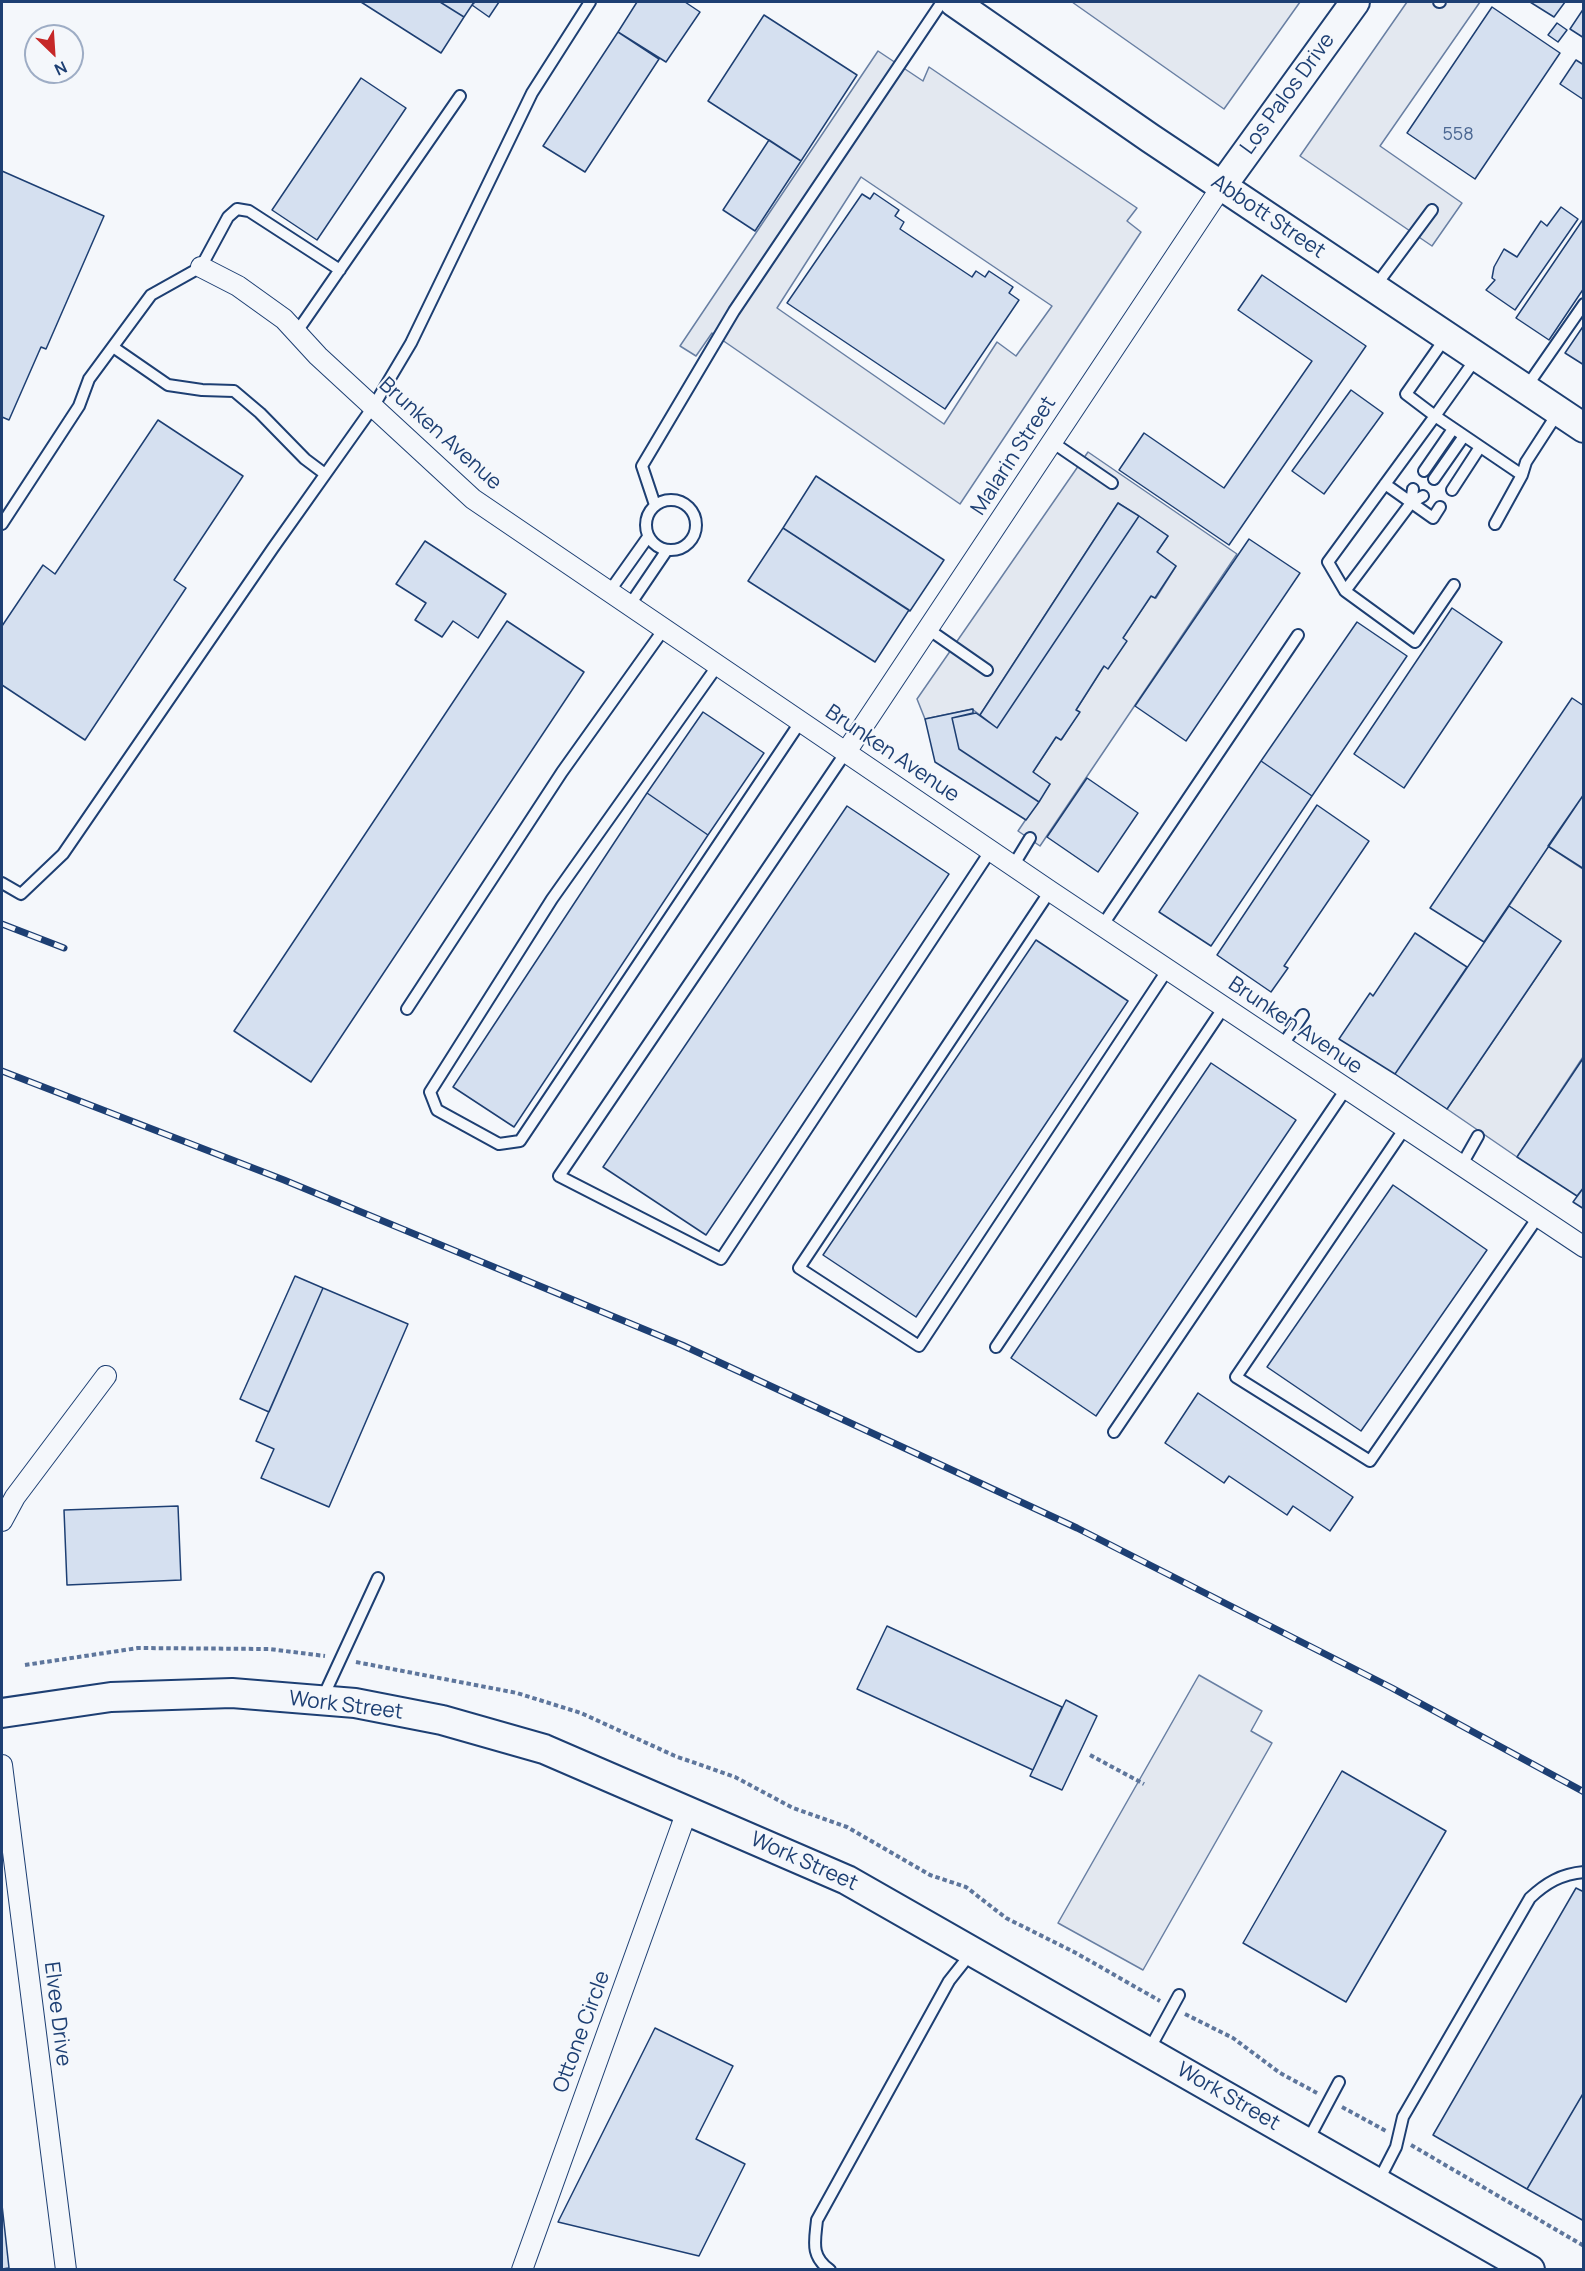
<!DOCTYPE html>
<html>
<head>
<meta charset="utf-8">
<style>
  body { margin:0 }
  #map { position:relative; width:1585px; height:2271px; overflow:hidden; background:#f4f7fb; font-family:Manrope,sans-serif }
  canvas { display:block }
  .frame { position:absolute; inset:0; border:3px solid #1d3f73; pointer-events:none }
  .north { position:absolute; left:24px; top:24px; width:60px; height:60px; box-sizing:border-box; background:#f4f7fb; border:2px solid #9eadc5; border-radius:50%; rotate:155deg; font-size:16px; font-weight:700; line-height:24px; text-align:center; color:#1d3f73 }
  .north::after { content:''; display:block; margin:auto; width:21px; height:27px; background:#c62828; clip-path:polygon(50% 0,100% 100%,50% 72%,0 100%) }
</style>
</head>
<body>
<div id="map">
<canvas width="1585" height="2271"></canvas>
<div class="frame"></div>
<div class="north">N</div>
</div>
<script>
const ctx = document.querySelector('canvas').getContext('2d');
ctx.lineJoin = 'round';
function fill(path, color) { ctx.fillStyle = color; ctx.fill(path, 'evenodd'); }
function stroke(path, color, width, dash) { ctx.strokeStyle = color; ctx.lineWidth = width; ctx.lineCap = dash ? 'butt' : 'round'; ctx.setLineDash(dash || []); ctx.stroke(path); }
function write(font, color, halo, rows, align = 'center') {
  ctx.font = font + ' Manrope,sans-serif'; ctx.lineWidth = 4.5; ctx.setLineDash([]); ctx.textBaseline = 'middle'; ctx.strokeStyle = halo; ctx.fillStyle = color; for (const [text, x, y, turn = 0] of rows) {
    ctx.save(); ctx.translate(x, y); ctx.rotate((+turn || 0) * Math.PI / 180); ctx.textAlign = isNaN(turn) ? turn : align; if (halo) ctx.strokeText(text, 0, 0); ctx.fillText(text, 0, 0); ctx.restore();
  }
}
const parking = new Path2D(`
  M1072,2H1300L1224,109Z
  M1407,2H1480L1380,146L1462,203L1432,246L1300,156Z
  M878,51L923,81L929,67L1137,208L1127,221L1141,232L960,504L712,333L696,356L680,346ZM861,177L1052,306L1016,356L997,342L944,424L777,308Z
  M1088,452L1237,554L1040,846L1018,831L1050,784L1033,772L1056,737L1062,739L1079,712L1076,710L1104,666L1151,596L1156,598L1176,566L1157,552L1168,536L1118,503L980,715L972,709L925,719L917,699Z
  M1548,846L1583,869V1057L1517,1157L1447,1109L1561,941L1509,906Z
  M1199,1675L1262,1711L1251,1731L1272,1743L1143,1970L1058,1923Z`);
fill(parking, '#e3e8f0');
stroke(parking, '#687fa3', 1.5);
const building = new Path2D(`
  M361,2H440L464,17L441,53Z
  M440,2H474L464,17Z
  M475,2H499L489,17L472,5Z
  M637,2H685L700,12L666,62L618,32Z
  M1530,2H1565L1554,17Z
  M1492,7L1560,53L1475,179L1407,133Z
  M1584,8V38L1570,29Z
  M764,15L857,75L801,161L708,101Z
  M1557,23L1567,30L1558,42L1548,35Z
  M618,32L659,59L585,172L543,146Z
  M1576,60L1584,65V100L1560,84Z
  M361,78L406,108L317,240L272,210Z
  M769,140L801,161L755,231L723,210Z
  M2,171L104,216L46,349L41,347L9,420L2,417Z
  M874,193L899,210L895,216L904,222L900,229L972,277L976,271L985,277L989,271L1013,287L1009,293L1019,300L945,409L787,303L862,194L870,199Z
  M1561,207L1578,219L1515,310L1486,290L1495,280L1492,278L1494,267L1504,249L1517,257L1541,221L1547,226Z
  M1584,218V288L1549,340L1516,318Z
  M1262,275L1366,346L1229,545L1119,470L1144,433L1224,488L1312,361L1238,310Z
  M1584,325V365L1565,353Z
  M1351,390L1383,413L1324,494L1292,471Z
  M158,420L243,476L174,580L186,588L85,740L2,685V626L43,565L55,574Z
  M816,476L944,560L910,611L783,528Z
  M1118,503L1139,516L997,728L980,715Z
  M1139,516L1168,536L1157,552L1176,566L1155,598L1151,596L1123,638L1127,641L1108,669L1104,666L1076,710L1080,712L1061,740L1056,737L1033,772L1050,784L1039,802L959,749L952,718L976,713L997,728Z
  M783,528L909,610L875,662L748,581Z
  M1249,539L1300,573L1186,741L1135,706Z
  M425,541L506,594L478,638L453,621L442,637L415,620L426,603L396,584Z
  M1452,608L1502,642L1404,788L1354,754Z
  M507,621L584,672L311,1082L234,1031Z
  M1357,622L1407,656L1312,796L1261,761Z
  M1572,698L1584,706V794L1484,942L1430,908Z
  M973,709V713L952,718L959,749L1039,802L1026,820L935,762L925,719Z
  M703,712L764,753L708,835L647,793Z
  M1261,761L1312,796L1211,946L1159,912Z
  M1087,778L1138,813L1098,872L1047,837Z
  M647,793L708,835L514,1127L453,1087Z
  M1584,794V869L1548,846Z
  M1317,805L1369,841L1284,966L1288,968L1271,992L1217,955Z
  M847,806L949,874L706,1235L603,1167Z
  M1509,906L1561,941L1447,1109L1395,1074Z
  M1415,933L1467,967L1395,1074L1339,1039L1370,993L1373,996Z
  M1036,940L1128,1001L916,1317L823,1255Z
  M1584,1057V1187L1577,1196L1517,1157Z
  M1211,1063L1296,1120L1096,1416L1011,1358Z
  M1393,1185L1487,1250L1361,1431L1267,1367Z
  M1584,1187V1209L1573,1202Z
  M295,1276L323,1288L269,1412L240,1399Z
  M323,1288L408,1324L329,1507L261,1478L274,1449L256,1441Z
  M1198,1393L1353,1497L1330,1531L1293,1506L1287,1515L1229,1476L1224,1483L1165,1443Z
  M178,1506L181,1580L67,1585L64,1510Z
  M887,1626L1062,1707L1033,1770L857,1689Z
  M1066,1700L1097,1716L1062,1790L1030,1776Z
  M1342,1771L1446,1831L1346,2002L1243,1943Z
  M1576,1888L1584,1892V2092L1527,2189L1433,2135Z
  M655,2028L733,2066L696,2139L745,2164L699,2256L558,2222Z
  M1584,2092V2221L1527,2189Z
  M2,2205L9,2268L2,2269Z`);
fill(building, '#d5e0f0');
stroke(building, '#1d3f73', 1.5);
const lane = new Path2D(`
  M1439,2H1440
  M1374,288L1432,210
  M296,333L460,96
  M113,347L168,385L202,390L234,391L260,413L305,459L325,474
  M1477,357L1435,416L1522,475L1526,462L1559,411
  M1525,389L1584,304
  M1052,442L1112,483
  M1424,471L1453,429
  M1434,479L1464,436
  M1385,484L1433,518L1440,507
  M1452,490L1480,447
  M1423,496L1411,503L1345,591L1415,642L1454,585
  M646 525a25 25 0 1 1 50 0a25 25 0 1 1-50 0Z
  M1411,503L1413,489
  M655,505L642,466L734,311L942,2
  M2,524L79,406L89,379L151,295L201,267L228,217L237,209L249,211L340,270
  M1495,524L1522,475
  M1345,591L1328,562L1435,416L1406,394L1446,337
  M609,592L648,537
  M629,606L667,550
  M928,629L987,670
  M718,665L552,899L430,1092L437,1110L499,1144L520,1141L801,721
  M846,752L559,1176L721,1259L991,850
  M1013,866L1030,838
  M2,883L21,894L63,854L273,548L373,407L411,343L532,93L590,2
  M1050,891L799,1268L919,1346L1168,969
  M1102,926L1298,635
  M407,1009L562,772L664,629
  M1282,1046L1303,1015
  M1405,1128L1236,1377L1370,1461L1538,1217
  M1461,1166L1478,1136
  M996,1347L1224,1007
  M1114,1432L1346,1089
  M323,1697L378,1578
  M1149,2050L1179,1995
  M1307,2142L1339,2082
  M1378,2182L1396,2147L1403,2117L1530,1898C1546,1883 1561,1874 1584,1872
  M830,2270C810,2256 815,2241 817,2220L949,1981L972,1952`);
const street = new Path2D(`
  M201,267L238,286L284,319L318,356L473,499L1050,891L1584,1247
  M846,752L1222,186
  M2,1521L15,1497L106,1376
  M2,1765L66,2270
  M522,2270L687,1811`);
const secondary = new Path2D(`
  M954,2L1150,138L1584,428
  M1222,186L1355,2
  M2,1713L111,1697L232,1693L355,1703L442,1720L544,1749L847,1880L1530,2270`);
stroke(lane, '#1d3f73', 14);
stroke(street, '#1d3f73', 22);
stroke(secondary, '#1d3f73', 32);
stroke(new Path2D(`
  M356,1662L517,1693L581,1713L675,1756L735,1777L793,1808L847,1827L930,1875L966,1887L1006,1918L1076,1953L1160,2001
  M25,1665L138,1648L269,1649L325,1656
  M1090,1755L1144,1784
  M1185,2014L1233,2038L1280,2073L1317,2093
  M1342,2107L1386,2131
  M1411,2145L1584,2246`), '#5e769c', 4, [4.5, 3]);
stroke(lane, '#f4f7fb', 10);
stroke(street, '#f4f7fb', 20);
stroke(secondary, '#f4f7fb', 28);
const rail = new Path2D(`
  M2,924L64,948
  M2,1071L284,1180L682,1345L1077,1528L1392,1688L1584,1792`);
stroke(rail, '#1d3f73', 7);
stroke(rail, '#f4f7fb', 4.5, [14]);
write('18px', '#4b6792', null, [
  ["558",1458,135]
]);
write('21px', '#1d3f73', '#f4f7fb', [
  ["Los Palos Drive",1288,94,-54],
  ["Abbott Street",1268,217,34],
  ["Brunken Avenue",440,434,42],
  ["Malarin Street",1014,456,-57],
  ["Brunken Avenue",892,754,34],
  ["Brunken Avenue",1295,1026,34],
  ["Work Street",346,1706,7],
  ["Work Street",804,1862,24],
  ["Elvee Drive",57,2014,83],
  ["Ottone Circle",582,2032,-70],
  ["Work Street",1228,2097,30]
]);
</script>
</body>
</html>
